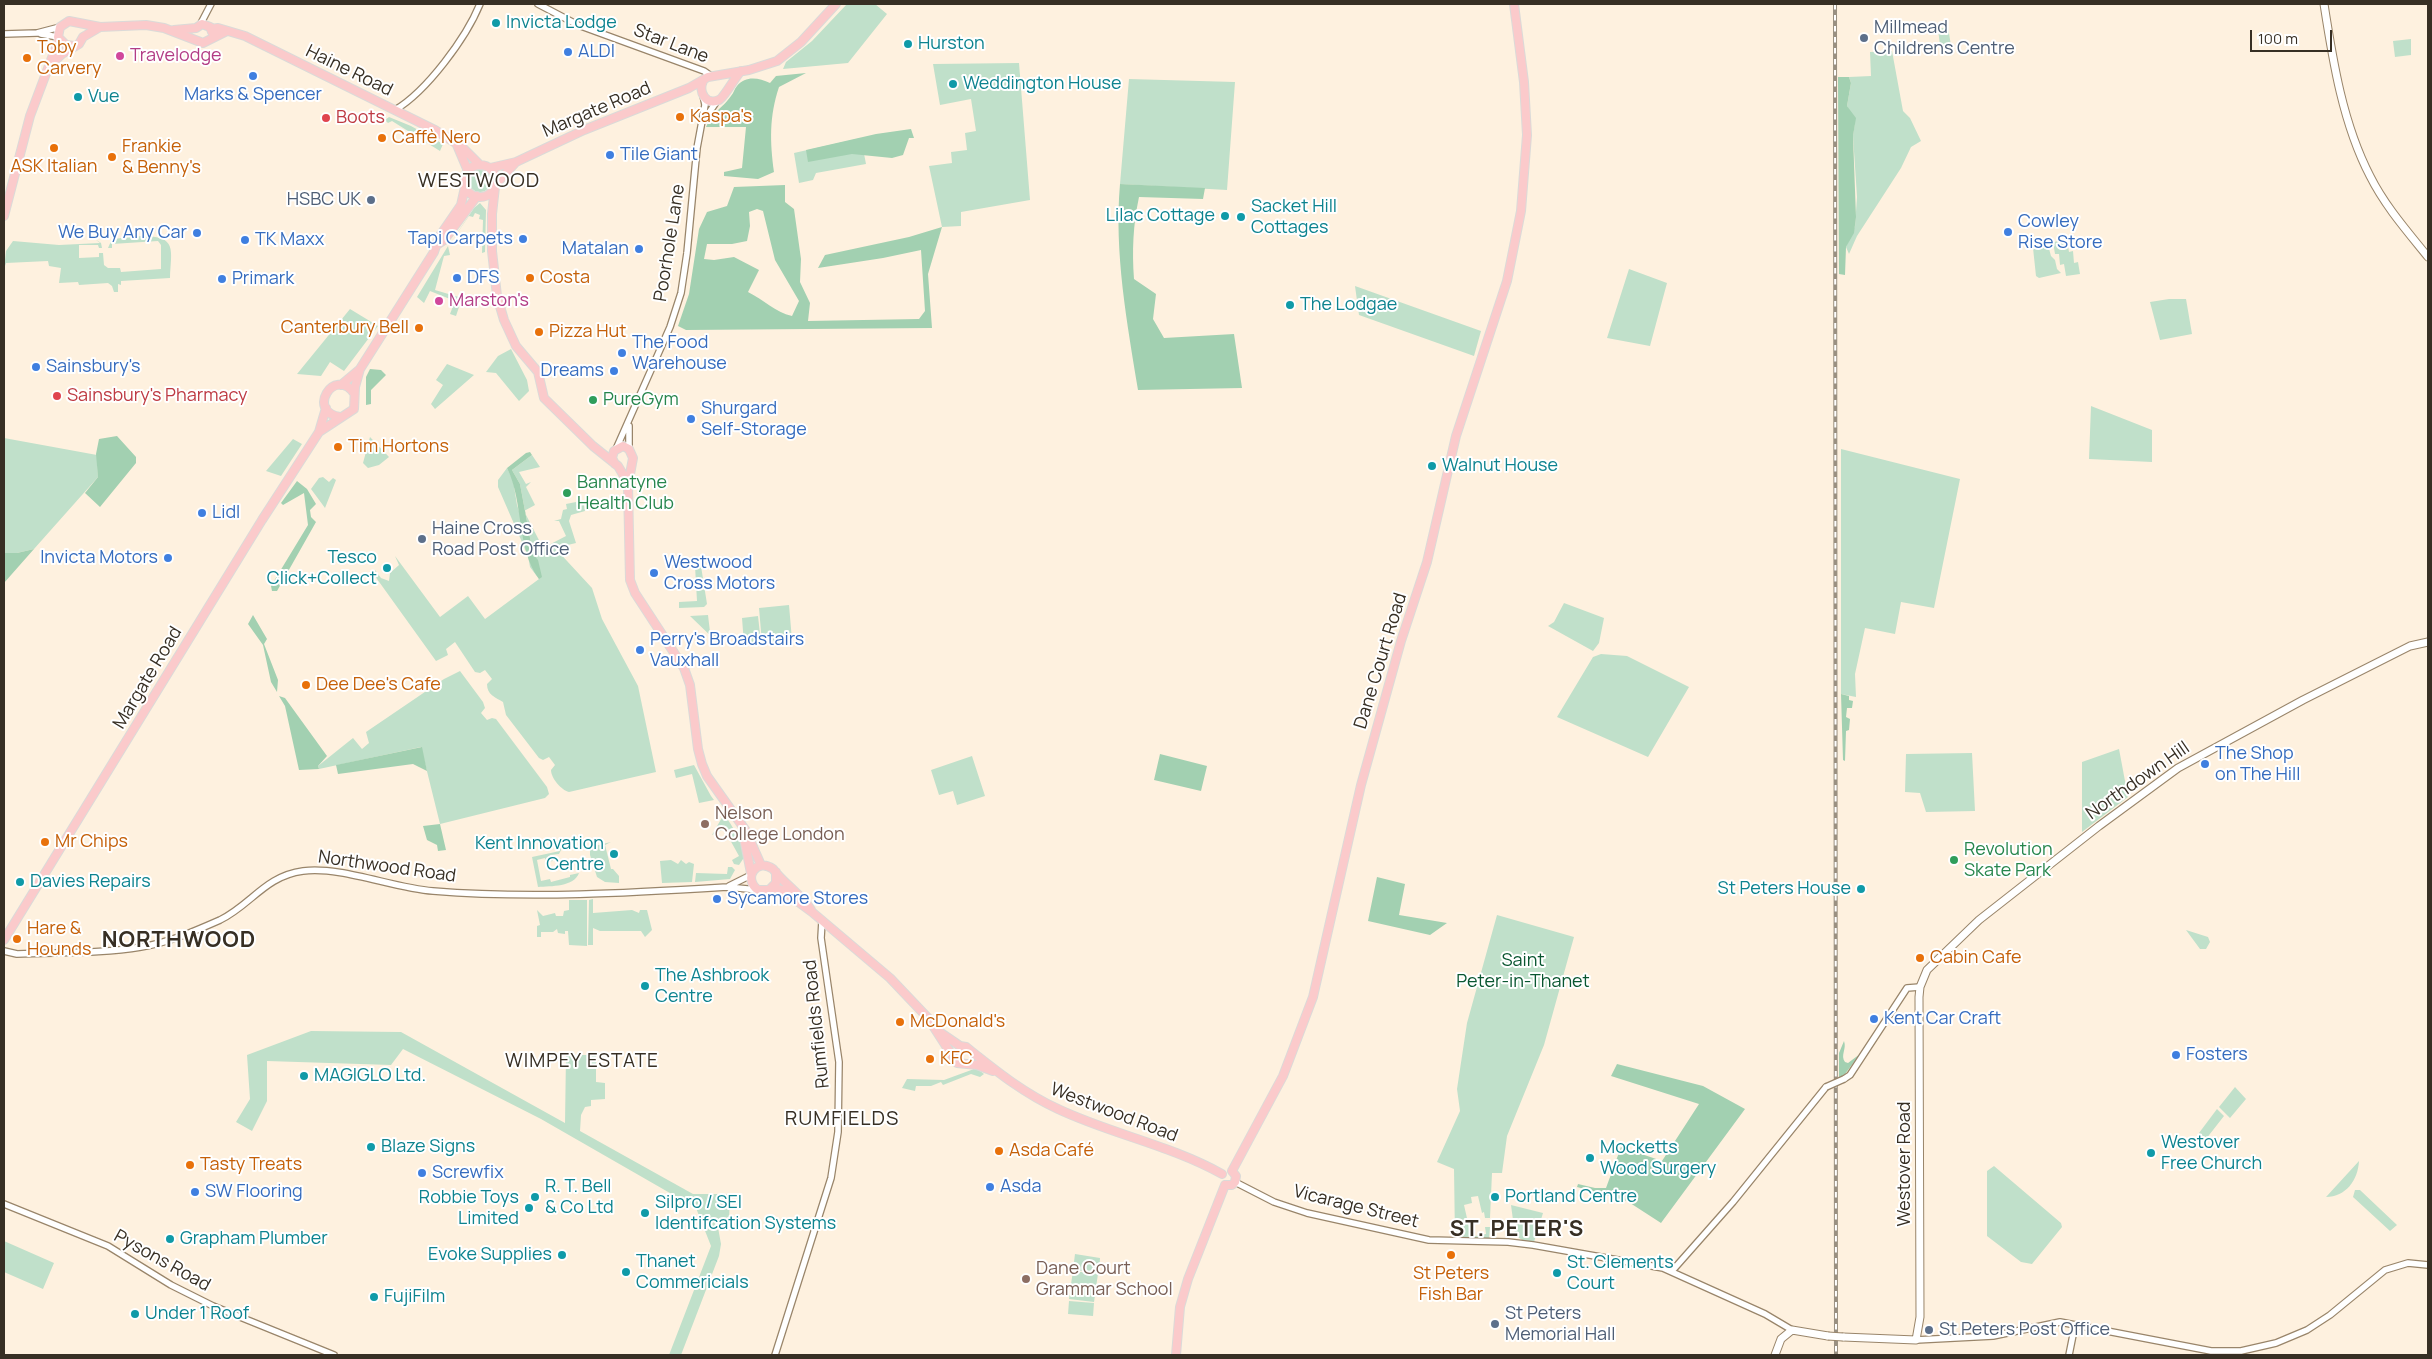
<!DOCTYPE html>
<html>
<head>
<meta charset="utf-8">
<style>
  body { margin:0 }
  #map { position:relative; width:2432px; height:1359px; overflow:hidden; background:#fef1df; font-family:Manrope,sans-serif }
  canvas { display:block }
  .frame { position:absolute; inset:0; border:5px solid #372f24; pointer-events:none }
  .scale { position:absolute; left:2250px; top:30px; width:82px; height:22px; box-sizing:border-box; border:2px solid #372f24; border-top:0; padding-left:6px; font-size:15px; line-height:18px; white-space:nowrap; color:#372f24; -webkit-text-stroke:4px #fff; paint-order:stroke }
</style>
</head>
<body>
<div id="map">
<canvas width="2432" height="1359"></canvas>
<div class="frame"></div>
<div class="scale">100 m</div>
</div>
<script>
const ctx = document.querySelector('canvas').getContext('2d');
ctx.lineJoin = 'round';
function fill(path, color) { ctx.fillStyle = color; ctx.fill(path, 'evenodd'); }
function stroke(path, color, width, dash) { ctx.strokeStyle = color; ctx.lineWidth = width; ctx.lineCap = dash ? 'butt' : 'round'; ctx.setLineDash(dash || []); ctx.stroke(path); }
function write(font, color, halo, rows, align = 'center') {
  ctx.font = font + ' Manrope,sans-serif'; ctx.lineWidth = 4; ctx.setLineDash([]); ctx.textBaseline = 'middle'; ctx.strokeStyle = halo; ctx.fillStyle = color; for (const [text, x, y, turn = 0] of rows) {
    ctx.save(); ctx.translate(x, y); ctx.rotate((+turn || 0) * Math.PI / 180); ctx.textAlign = isNaN(turn) ? turn : align; if (halo) ctx.strokeText(text, 0, 0); ctx.fillText(text, 0, 0); ctx.restore();
  }
}
fill(new Path2D(`
  M847,4H875L887,14L848,63L783,69L786,62L812,41Z
  M1948,27L1952,52L1941,53L1938,29Z
  M2411,39V55L2395,57L2393,41Z
  M1892,51L1903,111L1910,118L1921,141L1911,147L1901,168L1857,236L1849,254L1846,247L1855,226L1857,197L1853,136L1855,122L1847,106L1851,83L1849,77L1871,76L1870,52Z
  M1019,63L1030,200L961,212V226L942,227L929,166L952,163L951,152L967,150L965,133L976,131L971,99L940,105L933,64Z
  M1129,79L1235,82L1227,190L1120,184Z
  M389,117L411,126L443,144L440,151L392,121L388,123L385,120Z
  M861,138L866,164L816,173L813,180L799,183L794,153Z
  M469 181a11 11 0 1 1 22 0a11 11 0 1 1-22 0Z
  M480,203L486,210L485,252L482,253L483,220L479,219L480,215L475,213L473,217L469,216L449,245L474,208Z
  M142,236C178,236 171,250 170,278L121,281V285L118,284V292H114L112,286L108,283L79,285L78,282L59,283L61,268L49,266L48,261L6,263L4,269L6,251L13,241L59,245L100,243L95,239L101,243L102,248H99L98,245H79V258L99,257V253H103L104,265L108,268H120L121,272L161,269V245L158,241L112,244V248H108L112,239Z
  M2067,240L2069,252L2073,251L2074,263L2078,262L2080,274L2066,276L2064,264L2060,265L2059,254H2055L2053,242Z
  M2048,245L2051,256L2055,260L2057,269L2061,273L2039,278L2036,276L2033,248Z
  M448,246L450,255L444,256L435,290L462,298L456,316L450,314L455,301L430,291L424,303L417,297Z
  M1629,269L1667,283L1650,346L1607,338Z
  M1355,286L1481,331L1474,356L1359,315Z
  M2169,299H2186L2192,334L2160,340L2150,302Z
  M350,309L378,326L344,371L330,362L321,376L297,374Z
  M511,349L527,380L529,391L519,401L496,373L486,372L498,356Z
  M447,364L474,375L435,409L431,404L443,385L436,380Z
  M2091,406L2152,430V462L2089,459Z
  M370,437L389,457L379,465L368,468L363,463Z
  M4,438L97,455L98,477L34,549L17,553H4Z
  M293,439L302,444L281,476L266,471Z
  M1841,449L1960,479L1934,608L1901,602L1895,634L1865,628L1855,674L1856,697L1841,694Z
  M532,455L540,467L519,472L526,484L531,482L526,487L535,505L524,511L543,548L566,536L559,521H554L561,519L563,510L567,509L566,504L576,502L577,506L584,505L585,511L571,515L569,521L576,543L555,548L592,588L602,619L638,686L656,772L569,792C561,790 551,778 551,770L555,765L549,757L543,760L539,758L506,715L503,702C495,697 487,695 487,684L492,679L485,670L480,673L475,672L455,642L446,649L448,655L436,661L372,572L375,570L381,578L389,581L390,573L399,565L395,556L440,617L468,596L485,619L539,579L530,567L528,556L498,487V480L507,468L513,480L517,505L533,554L520,484L512,470Z
  M323,477L329,482L333,478L336,480L325,508L311,489L319,478Z
  M697,563L701,566L707,604L704,607L679,608V602L697,601L695,566Z
  M1564,603L1604,618L1599,643L1593,651L1548,626L1554,622Z
  M789,605L792,640L762,643L759,608Z
  M708,615L710,632L724,637V640L717,642L690,616Z
  M758,616L761,643L744,644L742,618Z
  M1601,654L1627,656L1689,687L1648,757L1557,717L1593,657Z
  M460,671L483,702L485,708L481,713L487,720L492,718L496,719L547,787L549,794L545,798L440,824L421,747L319,769L318,766L353,738L362,749L369,743L366,732L444,679Z
  M2119,749L2128,797L2082,832V762Z
  M1972,753L1975,811L1926,812L1920,793L1905,792L1906,754Z
  M972,756L985,796L957,805L953,791L939,795L931,770Z
  M694,765L711,796L714,800L699,803L692,774L676,778L674,770Z
  M724,814C733,827 741,840 745,856L739,865L734,864L732,860L739,856L724,829L712,835Z
  M611,842L605,845L611,869H613L619,876V883L605,882L597,877L590,855V847Z
  M563,846L559,854L550,855L553,861L546,862L545,858L537,860L541,881L550,879L551,882L570,877V875L579,873C574,887 551,886 538,887L532,857L560,851V847Z
  M671,860L678,864L681,860L686,864L689,862L694,864L692,882L662,883L660,861Z
  M728,867H732L735,870L730,879L695,882L696,873L727,874Z
  M593,899V913L632,910L639,913L640,910H647L652,930L645,937L641,931H600L593,928V945H588L589,900Z
  M569,900H587V946L569,945L568,931H565V934L558,933L557,929L553,932H541V937H537V926L540,925L537,910L543,916L555,913L556,916H563L564,911L569,910Z
  M1497,915L1574,937L1544,1045L1507,1136L1502,1173H1492L1490,1218H1485L1484,1212L1482,1213L1478,1196L1471,1197L1472,1203L1464,1205L1469,1227H1473L1475,1236L1486,1234L1485,1227H1490L1489,1239H1455L1454,1169L1437,1162L1460,1111L1457,1089L1467,1023Z
  M2186,930L2208,937L2210,942L2206,949H2200Z
  M311,1031L401,1032L565,1123L566,1055H596V1082L605,1083V1099L591,1100V1106L585,1107L581,1115L580,1131L693,1194H730L729,1221L717,1222L721,1244L719,1256L681,1355H669L711,1246L696,1208L541,1119L403,1049L391,1065L267,1061V1101L252,1131L236,1122L250,1099L247,1055Z
  M974,1069L979,1070L984,1074L980,1077L971,1074L943,1085L941,1082L931,1086H916L915,1091L902,1088L907,1079L944,1080Z
  M2235,1087L2246,1099L2230,1118L2219,1107Z
  M2217,1109L2224,1116L2206,1139L2199,1133Z
  M2359,1161C2358,1180 2346,1197 2326,1197Z
  M1994,1166L2061,1223L2062,1227L2032,1264L2021,1262L1987,1236V1171Z
  M2355,1190H2360L2397,1225L2390,1231L2353,1197Z
  M1511,1205L1543,1213L1534,1242L1522,1240L1515,1235Z
  M4,1241L54,1263L43,1289L4,1272Z
  M1075,1254L1100,1258L1099,1273L1073,1270Z
  M1073,1271L1098,1274L1096,1287L1071,1284Z
  M1071,1286L1096,1289L1094,1302L1069,1299Z
  M1069,1301L1094,1303L1093,1316L1068,1314Z`), '#c0e0ca');
fill(new Path2D(`
  M806,73L779,87C769,117 770,142 774,172L758,179L724,176V172L742,168L746,127H706C714,110 722,109 731,96C734,93 734,89 737,86C746,75 759,78 770,83L776,76Z
  M1838,77H1849L1851,83L1847,106L1856,118L1853,136L1856,217L1854,233L1846,247L1845,275L1839,274Z
  M911,129L914,138H909L903,155L892,158L852,154L808,162L806,150L876,134Z
  M1120,184L1205,188L1203,199L1139,197C1133,225 1132,251 1134,279L1156,294L1153,319L1164,338L1234,334L1242,388L1138,390C1127,322 1114,253 1120,184Z
  M785,185V202L794,209L801,259L800,282L810,303L808,321L919,319L925,311L921,250L883,258L818,268L825,255L909,237L942,227L928,274L932,328L686,330L678,326L689,294L699,229L707,212L727,206L734,187ZM757,209L763,211L775,260L799,301L792,316C775,312 764,300 748,292L759,270L734,257L714,260L704,259L707,244H732L747,241L750,226L749,212Z
  M370,369L381,370L386,375L371,390V404L366,405V377Z
  M117,436L136,457V463L100,507L85,493L98,477L96,454L99,439Z
  M530,452L532,455L512,470L520,484L533,554L538,560L542,577L539,579C516,548 524,502 507,468L526,453Z
  M297,481L307,489L316,504L310,510L311,517L316,522L277,591H272L271,586L308,525L304,493L283,505L281,503Z
  M34,549L4,583V553H17Z
  M253,615L267,639L264,644L278,680L277,692L271,682L263,645L248,624Z
  M1841,694L1849,696V700L1853,701L1852,708H1847L1846,717L1850,719L1849,730L1846,731L1845,761L1843,760Z
  M279,696L285,698L327,756L318,766L319,769L299,770L285,706Z
  M422,747L427,771L413,764L338,774L336,765Z
  M1160,754L1207,766L1201,791L1154,780Z
  M440,824L446,850L438,851L437,845L427,840L423,826Z
  M1377,877L1405,884L1399,915L1447,923L1430,935L1368,921Z
  M1844,1041C1847,1049 1840,1055 1845,1062L1848,1063L1860,1054L1845,1074L1839,1078V1053Z
  M1617,1064L1703,1086L1745,1109L1661,1223L1627,1201L1577,1187L1578,1184L1595,1188H1606L1621,1147L1662,1161L1699,1104L1611,1076Z`), '#a2d0b1');
const tertiary = new Path2D(`
  M538,4L578,25L704,71L711,76
  M200,25L211,4
  M4,34L37,33L60,27
  M41,34L58,37
  M395,110C427,91 466,38 480,4
  M704,120L717,101
  M616,449L670,327L681,293L687,253L697,148L705,105L703,95
  M629,449V426
  M729,886L751,875
  M4,951L17,954C58,952 101,954 141,947C168,943 195,931 220,920C251,905 265,876 303,871C341,866 393,888 433,891C530,899 629,893 727,887L758,890
  M1844,1079L1850,1075L1907,988L1920,987
  M1235,1182L1274,1202L1307,1213L1429,1240L1508,1242L1533,1245L1663,1268L1765,1314L1792,1330
  M4,1204L108,1246L171,1285L213,1306L334,1355
  M1672,1271L1733,1202L1826,1087
  M1916,1340L1993,1336L2060,1322L2211,1351H2241L2276,1343L2307,1330L2330,1315L2385,1270L2408,1263L2428,1265
  M775,1355L831,1178L838,1132L839,1062L821,938L822,921
  M2069,1355L2075,1325`);
const secondary = new Path2D(`
  M2324,4C2333,62 2343,124 2370,176C2385,206 2407,231 2428,257
  M1843,1337L1916,1340L1920,1317L1919,997L1920,987L1927,970L1979,920L2099,826L2178,768L2303,700L2410,646L2428,642
  M1775,1355L1781,1339L1792,1330L1828,1336`);
const primary = new Path2D(`
  M211,29L218,28L245,36L435,130L462,147L480,165
  M174,30L196,28L202,24L210,27L212,32
  M75,46L66,45L58,37L60,27L69,21L100,27L146,25L164,28L203,43L227,31
  M52,63L62,54L79,44L83,37L100,27
  M703,81C698,92 706,106 719,100C724,98 735,77 741,71
  M457,145L468,171
  M464 181a16 16 0 1 1 32 0a16 16 0 1 1-32 0Z
  M490,168L516,162L584,130L689,88L708,77L749,70L777,61L801,42L836,4
  M496,184L516,162
  M495,187L492,214V251L497,296L504,320L516,346L538,372L544,398L593,446L618,466L628,483
  M4,216L30,116L59,39
  M438,244L444,240L477,196
  M341,385L360,369
  M340,417C306,412 334,366 354,393
  M319,432L326,408
  M615,464L612,458L614,451L623,446L629,449L633,458L628,485L630,580L635,593L684,668L690,685L698,749L702,764L707,776L746,831L761,865
  M744,838L751,873
  M776,872V883L769,890H758C742,878 757,857 773,869C784,884 801,894 811,910
  M773,888L782,890L812,912L890,978L928,1018L957,1063L977,1065L993,1071
  M4,940L262,520L319,432L354,409L355,387L360,369L434,252L439,237L461,205L465,187
  M938,1031L960,1046L966,1047C995,1070 1023,1093 1058,1109C1111,1134 1170,1145 1222,1174
  M1232,1171L1283,1076L1313,997L1361,785L1401,641L1427,562L1456,436L1507,281L1521,211L1527,135L1524,82L1514,4
  M1225,1185H1232L1235,1182L1236,1176L1232,1171
  M1176,1355L1180,1307L1188,1279L1225,1185`);
stroke(tertiary, '#99856a', 8);
stroke(secondary, '#99856a', 9);
stroke(primary, '#dbdad8', 10);
stroke(tertiary, '#fff', 5.5);
stroke(secondary, '#fff', 7);
stroke(primary, '#fbcacb', 8);
const rail = new Path2D(`
  M1835,4L1836,1355`);
stroke(rail, '#9a9081', 4);
stroke(rail, '#fff', 2, [5.5]);
const tertiaryBridge = new Path2D(`
  M1826,1087L1844,1079`);
const secondaryBridge = new Path2D(`
  M1828,1336L1843,1337`);
stroke(tertiaryBridge, '#99856a', 8, []);
stroke(secondaryBridge, '#99856a', 9, []);
stroke(tertiaryBridge, '#fff', 5.5);
stroke(secondaryBridge, '#fff', 7);
for (const [x, y, r, color] of [
  [496,23,5,"#0f9aa8"],
  [1864,38,5,"#5c6f8a"],
  [908,44,5,"#0f9aa8"],
  [568,52,5,"#3f7fe0"],
  [120,56,5,"#d1479c"],
  [27,58,5,"#e8710a"],
  [253,76,5,"#3f7fe0"],
  [953,84,5,"#0f9aa8"],
  [78,97,5,"#0f9aa8"],
  [680,117,5,"#e8710a"],
  [326,118,5,"#e0444e"],
  [382,138,5,"#e8710a"],
  [54,148,5,"#e8710a"],
  [610,155,5,"#3f7fe0"],
  [112,157,5,"#e8710a"],
  [371,200,5,"#5c6f8a"],
  [1225,216,5,"#0f9aa8"],
  [1241,217,5,"#0f9aa8"],
  [2008,232,5,"#3f7fe0"],
  [197,233,5,"#3f7fe0"],
  [523,239,5,"#3f7fe0"],
  [245,240,5,"#3f7fe0"],
  [639,249,5,"#3f7fe0"],
  [457,278,5,"#3f7fe0"],
  [530,278,5,"#e8710a"],
  [222,279,5,"#3f7fe0"],
  [439,301,5,"#d1479c"],
  [1290,305,5,"#0f9aa8"],
  [419,328,5,"#e8710a"],
  [539,332,5,"#e8710a"],
  [622,353,5,"#3f7fe0"],
  [36,367,5,"#3f7fe0"],
  [614,371,5,"#3f7fe0"],
  [57,396,5,"#e0444e"],
  [593,400,5,"#2e9e5b"],
  [691,419,5,"#3f7fe0"],
  [338,447,5,"#e8710a"],
  [1432,466,5,"#0f9aa8"],
  [567,493,5,"#2e9e5b"],
  [202,513,5,"#3f7fe0"],
  [422,539,5,"#5c6f8a"],
  [168,558,5,"#3f7fe0"],
  [387,568,5,"#0f9aa8"],
  [654,573,5,"#3f7fe0"],
  [640,650,5,"#3f7fe0"],
  [306,685,5,"#e8710a"],
  [2205,764,5,"#3f7fe0"],
  [705,824,5,"#8d6e63"],
  [45,842,5,"#e8710a"],
  [614,854,5,"#0f9aa8"],
  [1954,860,5,"#2e9e5b"],
  [20,882,5,"#0f9aa8"],
  [1861,889,5,"#0f9aa8"],
  [717,899,5,"#3f7fe0"],
  [17,939,5,"#e8710a"],
  [1920,958,5,"#e8710a"],
  [645,986,5,"#0f9aa8"],
  [1874,1019,5,"#3f7fe0"],
  [900,1022,5,"#e8710a"],
  [2176,1055,5,"#3f7fe0"],
  [930,1059,5,"#e8710a"],
  [304,1076,5,"#0f9aa8"],
  [371,1147,5,"#0f9aa8"],
  [999,1151,5,"#e8710a"],
  [2151,1153,5,"#0f9aa8"],
  [1590,1158,5,"#0f9aa8"],
  [190,1165,5,"#e8710a"],
  [422,1173,5,"#3f7fe0"],
  [990,1187,5,"#3f7fe0"],
  [195,1192,5,"#3f7fe0"],
  [535,1197,5,"#0f9aa8"],
  [1495,1197,5,"#0f9aa8"],
  [529,1208,5,"#0f9aa8"],
  [645,1213,5,"#0f9aa8"],
  [170,1239,5,"#0f9aa8"],
  [562,1255,5,"#0f9aa8"],
  [1451,1255,5,"#e8710a"],
  [626,1272,5,"#0f9aa8"],
  [1557,1273,5,"#0f9aa8"],
  [1026,1279,5,"#8d6e63"],
  [374,1297,5,"#0f9aa8"],
  [135,1314,5,"#0f9aa8"],
  [1495,1324,5,"#5c6f8a"],
  [1929,1330,5,"#5c6f8a"]
]) { const dot = new Path2D(); dot.arc(x, y, r, 0, 2 * Math.PI); ctx.fillStyle = color; ctx.fill(dot); stroke(dot, '#fff', 2); }
write('18px', '#0d838f', '#fff', [
  ["Invicta Lodge",506,23],
  ["Hurston",918,44],
  ["Weddington House",963,84],
  ["Vue",88,97],
  ["Sacket Hill",1251,207],
  ["Cottages",1251,228],
  ["Lilac Cottage",1215,216,"right"],
  ["The Lodgae",1300,305],
  ["Walnut House",1442,466],
  ["Tesco",377,558,"right"],
  ["Click+Collect",377,579,"right"],
  ["Kent Innovation",604,844,"right"],
  ["Centre",604,865,"right"],
  ["Davies Repairs",30,882],
  ["St Peters House",1851,889,"right"],
  ["The Ashbrook",655,976],
  ["Centre",655,997],
  ["MAGIGLO Ltd.",314,1076],
  ["Westover",2161,1143],
  ["Free Church",2161,1164],
  ["Blaze Signs",381,1147],
  ["Mocketts",1600,1148],
  ["Wood Surgery",1600,1169],
  ["R. T. Bell",545,1187],
  ["& Co Ltd",545,1208],
  ["Portland Centre",1505,1197],
  ["Robbie Toys",519,1198,"right"],
  ["Limited",519,1219,"right"],
  ["Silpro / SEI",655,1203],
  ["Identifcation Systems",655,1224],
  ["Grapham Plumber",180,1239],
  ["Evoke Supplies",552,1255,"right"],
  ["Thanet",636,1262],
  ["Commericials",636,1283],
  ["St. Clements",1567,1263],
  ["Court",1567,1284],
  ["FujiFilm",384,1297],
  ["Under 1 Roof",145,1314]
], 'left');
write('18px', '#4e5e75', '#fff', [
  ["Millmead",1874,28],
  ["Childrens Centre",1874,49],
  ["HSBC UK",361,200,"right"],
  ["Haine Cross",432,529],
  ["Road Post Office",432,550],
  ["St Peters",1505,1314],
  ["Memorial Hall",1505,1335],
  ["St Peters Post Office",1939,1330]
], 'left');
write('18px', '#372f24', '#fff', [
  ["Star Lane",671,44,21],
  ["Haine Road",349,71,26],
  ["Margate Road",597,110,-23],
  ["Poorhole Lane",670,243,-81],
  ["Dane Court Road",1381,661,-73],
  ["Margate Road",148,678,-59],
  ["Northdown Hill",2138,781,-35],
  ["Northwood Road",387,867,8],
  ["Rumfields Road",817,1024,-96],
  ["Westwood Road",1114,1113,21],
  ["Westover Road",1905,1164,-90],
  ["Vicarage Street",1356,1207,14],
  ["Pysons Road",162,1261,29]
]);
write('18px', '#c56008', '#fff', [
  ["Toby",37,48],
  ["Carvery",37,69],
  ["Kaspa's",690,117],
  ["Caffè Nero",392,138],
  ["Frankie",122,147],
  ["& Benny's",122,168],
  ["ASK Italian",54,167,"center"],
  ["Costa",540,278],
  ["Canterbury Bell",409,328,"right"],
  ["Pizza Hut",549,332],
  ["Tim Hortons",348,447],
  ["Dee Dee's Cafe",316,685],
  ["Mr Chips",55,842],
  ["Hare &",27,929],
  ["Hounds",27,950],
  ["Cabin Cafe",1930,958],
  ["McDonald's",910,1022],
  ["KFC",940,1059],
  ["Asda Café",1009,1151],
  ["Tasty Treats",200,1165],
  ["St Peters",1451,1274,"center"],
  ["Fish Bar",1451,1295,"center"]
], 'left');
write('18px', '#366cbe', '#fff', [
  ["ALDI",578,52],
  ["Marks & Spencer",253,95,"center"],
  ["Tile Giant",620,155],
  ["Cowley",2018,222],
  ["Rise Store",2018,243],
  ["We Buy Any Car",187,233,"right"],
  ["Tapi Carpets",513,239,"right"],
  ["TK Maxx",255,240],
  ["Matalan",629,249,"right"],
  ["DFS",467,278],
  ["Primark",232,279],
  ["The Food",632,343],
  ["Warehouse",632,364],
  ["Sainsbury's",46,367],
  ["Dreams",604,371,"right"],
  ["Shurgard",701,409],
  ["Self-Storage",701,430],
  ["Lidl",212,513],
  ["Invicta Motors",158,558,"right"],
  ["Westwood",664,563],
  ["Cross Motors",664,584],
  ["Perry's Broadstairs",650,640],
  ["Vauxhall",650,661],
  ["The Shop",2215,754],
  ["on The Hill",2215,775],
  ["Sycamore Stores",727,899],
  ["Kent Car Craft",1884,1019],
  ["Fosters",2186,1055],
  ["Screwfix",432,1173],
  ["Asda",1000,1187],
  ["SW Flooring",205,1192]
], 'left');
write('18px', '#b23c85', '#fff', [
  ["Travelodge",130,56],
  ["Marston's",449,301]
], 'left');
write('18px', '#be3a42', '#fff', [
  ["Boots",336,118],
  ["Sainsbury's Pharmacy",67,396]
], 'left');
write('18px', '#27864d', '#fff', [
  ["PureGym",603,400],
  ["Bannatyne",577,483],
  ["Health Club",577,504],
  ["Revolution",1964,850],
  ["Skate Park",1964,871]
], 'left');
write('18px', '#785e54', '#fff', [
  ["Nelson",715,814],
  ["College London",715,835],
  ["Dane Court",1036,1269],
  ["Grammar School",1036,1290]
], 'left');
write('18px', '#095630', '#fff', [
  ["Saint",1523,961],
  ["Peter-in-Thanet",1523,982]
]);
ctx.letterSpacing = '1px';
write('19px', '#372f24', '#fff', [
  ["WIMPEY ESTATE",582,1062]
]);
ctx.letterSpacing = '0px';
ctx.letterSpacing = '1px';
write('20px', '#372f24', '#fff', [
  ["WESTWOOD",479,181],
  ["RUMFIELDS",842,1119]
]);
ctx.letterSpacing = '0px';
ctx.letterSpacing = '1px';
write('bold 22px', '#372f24', '#fff', [
  ["NORTHWOOD",179,941],
  ["ST. PETER'S",1517,1230]
]);
ctx.letterSpacing = '0px';
</script>
</body>
</html>
